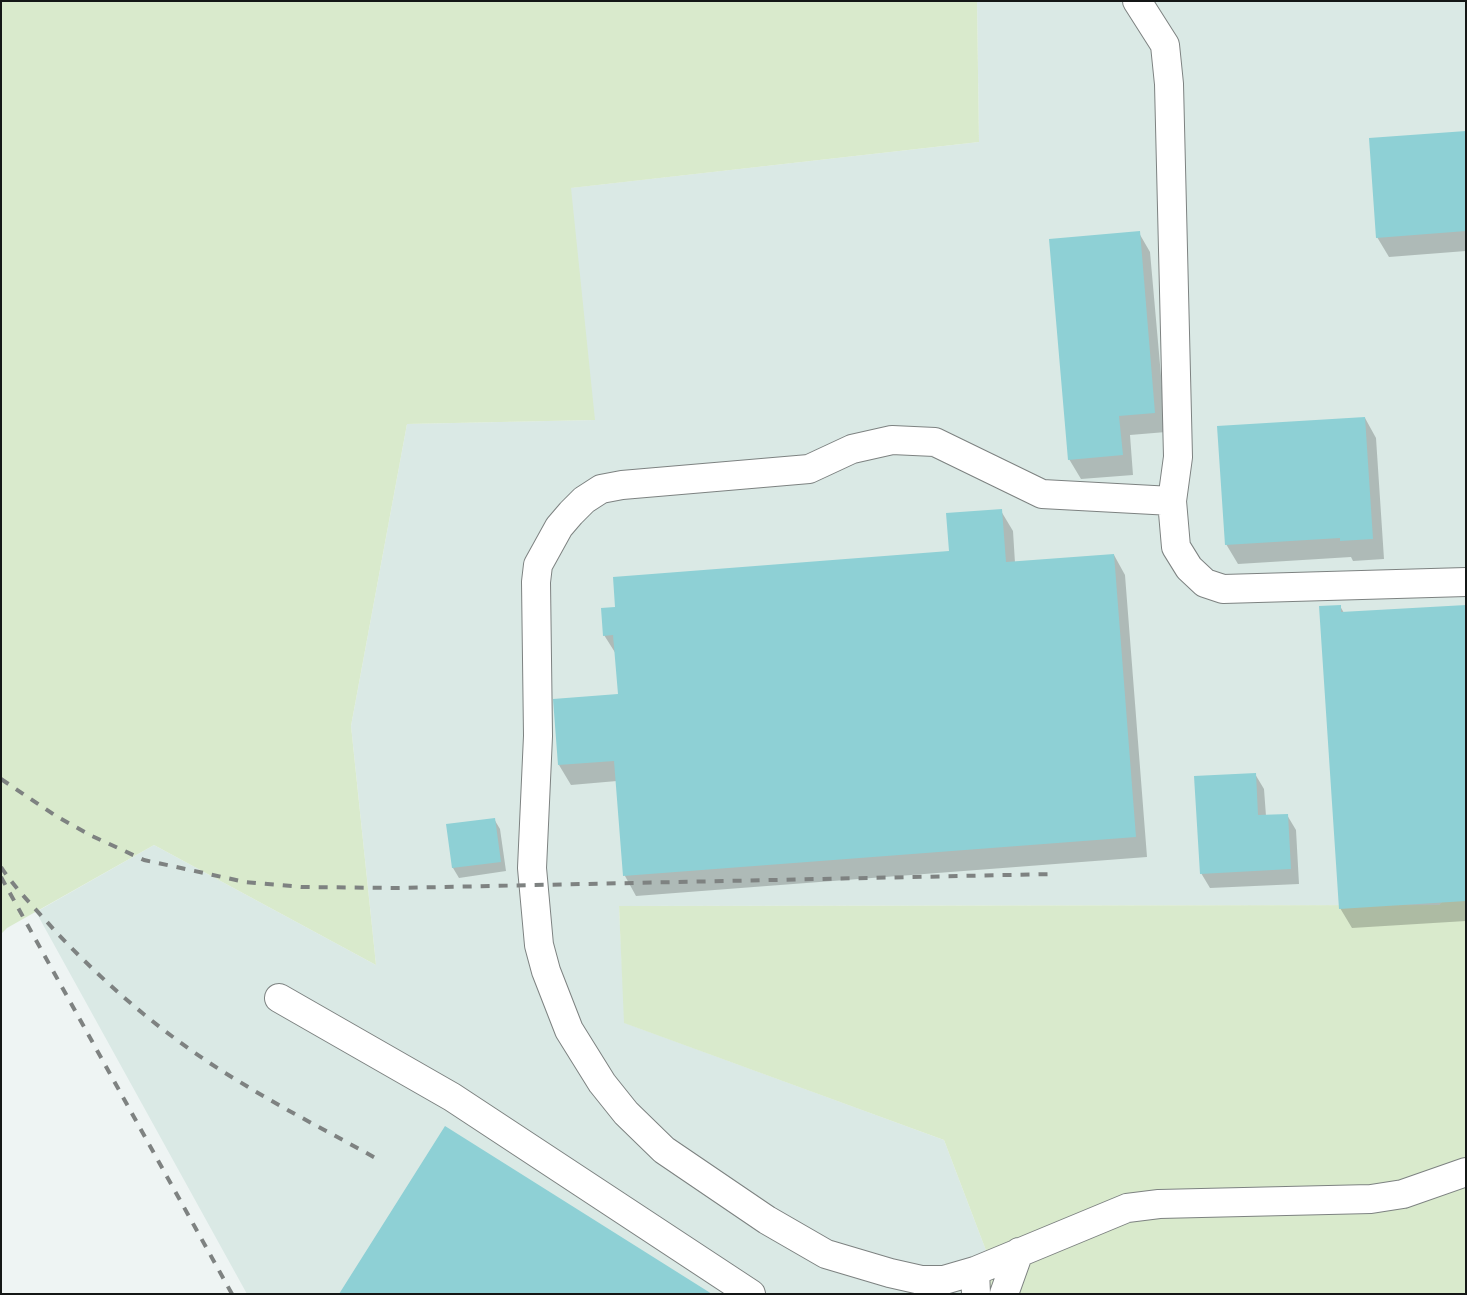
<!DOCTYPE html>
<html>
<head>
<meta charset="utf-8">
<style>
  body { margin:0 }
  #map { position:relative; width:1467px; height:1295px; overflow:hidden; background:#eef4f3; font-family:Barlow,sans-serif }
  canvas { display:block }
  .frame { position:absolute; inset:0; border:2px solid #141716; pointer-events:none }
</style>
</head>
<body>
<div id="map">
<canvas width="1467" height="1295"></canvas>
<div class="frame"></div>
</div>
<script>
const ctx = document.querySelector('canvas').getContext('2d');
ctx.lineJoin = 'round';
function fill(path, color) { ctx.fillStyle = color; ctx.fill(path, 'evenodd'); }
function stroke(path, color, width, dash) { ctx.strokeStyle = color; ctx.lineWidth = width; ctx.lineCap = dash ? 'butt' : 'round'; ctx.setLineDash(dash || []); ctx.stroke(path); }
fill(new Path2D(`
  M977,1H1466V875L1439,905L619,906L625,1023L944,1140L990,1261L981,1294H247L36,912L154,845L376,965L351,726L407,424L594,420L570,188L979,142Z`), '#dae9e5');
fill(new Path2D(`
  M1,1H977L979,142L571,188L595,420L407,424L351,726L376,965L154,845L7,928L1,934Z
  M1466,875V1294H981L990,1261L944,1140L624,1023L619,906L1439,905Z`), '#d9eacc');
fill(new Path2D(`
  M1466,133V251L1389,257L1377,237Z
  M1139,233L1150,252L1166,432L1130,435L1133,475L1081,479L1069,459Z
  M1365,418L1376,438L1384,559L1353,561L1351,557L1238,564L1226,544Z
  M1001,511L1013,531L1015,563L1114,555L1125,575L1147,857L636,896L625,876L617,781L571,785L559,765L619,695L616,654L604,635L617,608L951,552Z
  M1340,606L1344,613L1466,606V921L1352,928L1340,908Z
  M1255,774L1264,789L1266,816L1287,815L1296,830L1299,884L1210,888L1201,873Z
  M494,819L500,829L506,871L459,878L453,868L447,825Z`), '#0003');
fill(new Path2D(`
  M1466,131V231L1376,238L1369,138Z
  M1140,231L1155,413L1119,416L1123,455L1068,460L1049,239Z
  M1365,417L1373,539L1340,541V538L1225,545L1217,426Z
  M1002,509L1006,562L1114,554L1136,837L623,876L614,761L558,765L553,699L618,694L613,635L603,636L601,608L615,607L613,577L949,551L946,513Z
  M1341,605V612L1466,605V901L1339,909L1319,606Z
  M1256,773L1258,815L1288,814L1291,869L1200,874L1194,776Z
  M495,818L501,862L452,868L446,824Z
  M445,1126L712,1294H339Z`), '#8ed0d5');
const minor = new Path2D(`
  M1137,1L1165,45L1169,84L1178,457L1172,501L1176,547L1189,568L1205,583L1223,589L1466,582
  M1172,501L1042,494L935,442L892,440L852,449L809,469L622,485L601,489L584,500L571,513L559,527L538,565L536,582L538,736L532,868L539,945L546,971L569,1030L602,1083L626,1113L664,1150L767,1220L826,1254L890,1273L921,1280H944L975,1271L1127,1208L1159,1204L1371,1199L1403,1194L1466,1172
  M279,998L452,1097L751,1294
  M975,1271L976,1294
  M1004,1294L1019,1252`);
stroke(minor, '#7d8281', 30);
stroke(minor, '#fff', 28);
stroke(new Path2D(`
  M1,779L56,816L92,836L144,860L245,882L302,887L396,888L1054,874
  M1,867C16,890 37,910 55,931C110,989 171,1041 240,1082C285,1110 333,1134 379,1160
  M1,877L232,1294`), '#7e8281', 4, [9, 9]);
</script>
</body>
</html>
